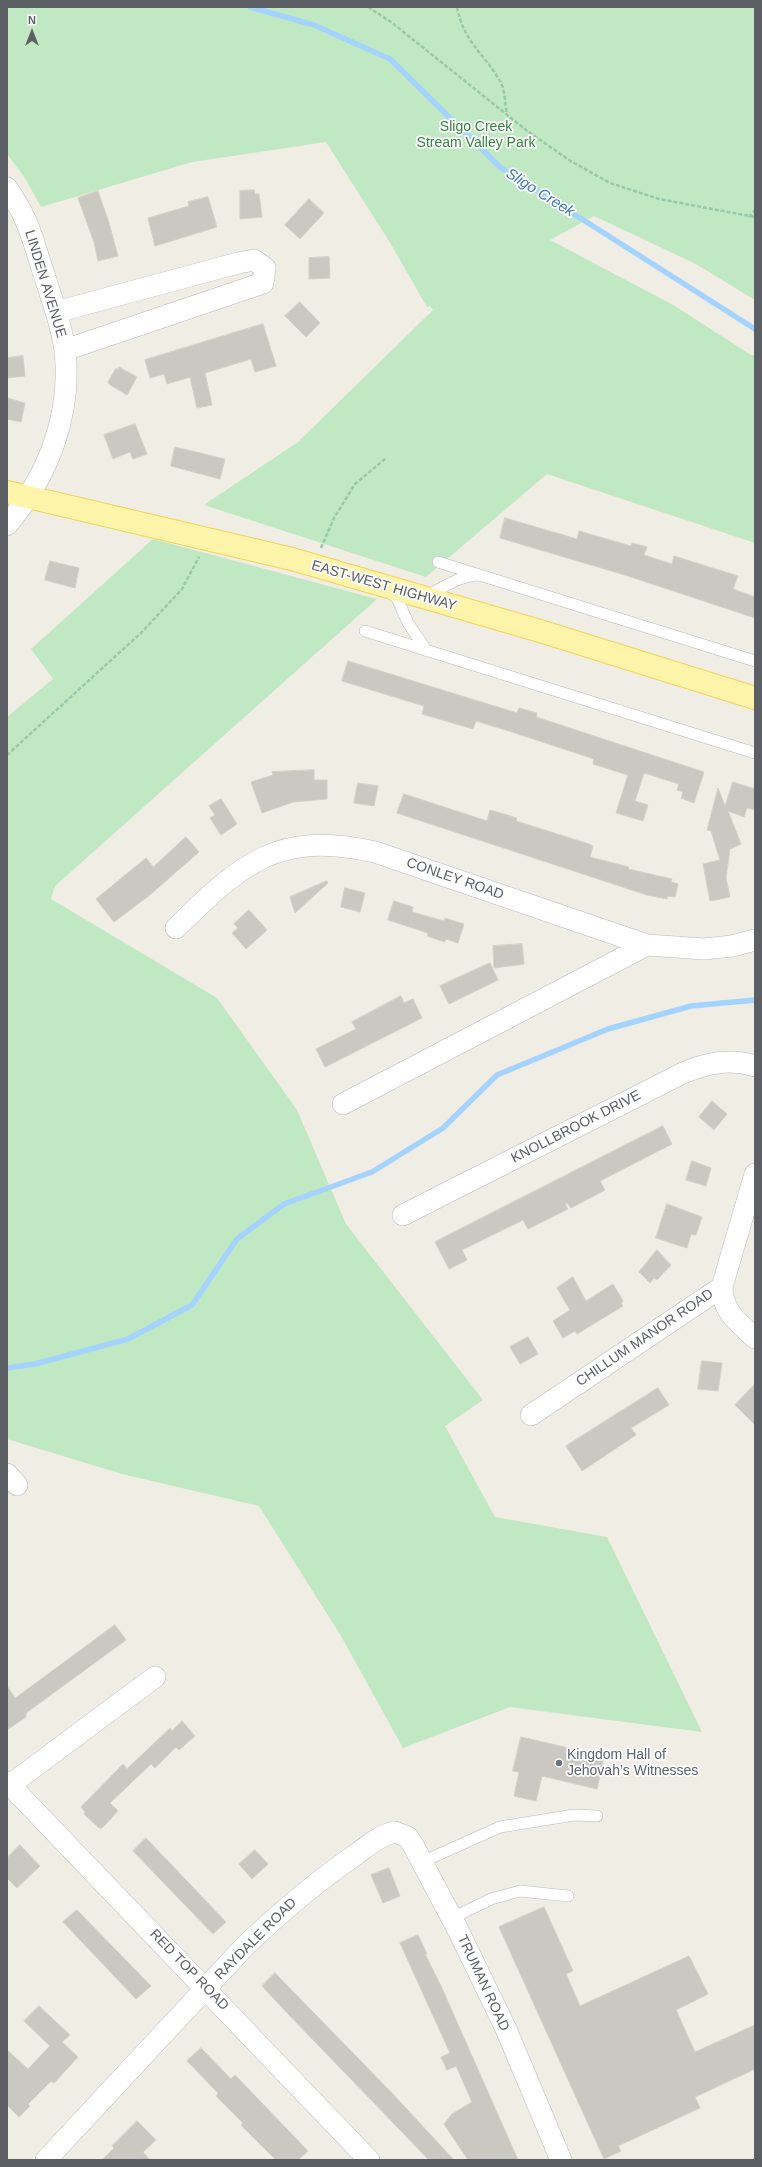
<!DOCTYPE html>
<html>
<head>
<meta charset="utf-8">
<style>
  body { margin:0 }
  #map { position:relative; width:762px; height:2167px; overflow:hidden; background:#efede4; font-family:Arial,sans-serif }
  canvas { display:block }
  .frame { position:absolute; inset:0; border:8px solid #5c6065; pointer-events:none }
  .north { position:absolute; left:12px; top:12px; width:40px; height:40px; -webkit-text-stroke:3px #fff; paint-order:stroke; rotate:0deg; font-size:11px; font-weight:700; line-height:16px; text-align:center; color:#5c6065 }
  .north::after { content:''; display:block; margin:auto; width:14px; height:18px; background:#5c6065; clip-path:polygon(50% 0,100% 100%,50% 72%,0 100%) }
</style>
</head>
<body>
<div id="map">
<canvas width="762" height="2167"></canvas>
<div class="frame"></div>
<div class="north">N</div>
</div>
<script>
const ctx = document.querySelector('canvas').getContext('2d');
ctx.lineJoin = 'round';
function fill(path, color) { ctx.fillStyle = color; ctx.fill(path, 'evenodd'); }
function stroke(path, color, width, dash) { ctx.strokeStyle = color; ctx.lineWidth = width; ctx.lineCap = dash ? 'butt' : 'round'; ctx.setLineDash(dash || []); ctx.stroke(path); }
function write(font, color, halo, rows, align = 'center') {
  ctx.font = font + ' Arial,sans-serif'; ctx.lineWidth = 3.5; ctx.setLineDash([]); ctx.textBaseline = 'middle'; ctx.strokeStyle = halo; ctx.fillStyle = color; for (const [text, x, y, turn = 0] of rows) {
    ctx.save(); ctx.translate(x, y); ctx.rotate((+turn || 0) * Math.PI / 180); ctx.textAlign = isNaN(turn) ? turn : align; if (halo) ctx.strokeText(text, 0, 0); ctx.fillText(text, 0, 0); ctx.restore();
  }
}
fill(new Path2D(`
  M7,7H755V300L696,264L594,216L550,240L675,306L751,355H755V543L547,474L426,577L204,505L298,442L433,310L430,306L427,307L389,241L326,142L192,162L41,207L25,178L7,154Z
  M153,539L377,599L55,886L51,899L217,998L297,1110L346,1224L483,1400L445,1426L495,1517L607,1537L702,1732L510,1707L403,1748L341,1636L259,1506L122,1474L7,1439V717L53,679L31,649Z`), '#c0e8c2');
stroke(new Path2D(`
  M250,7L314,25L390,59L500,167L755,329
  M7,1368L35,1364L128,1339L192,1305L237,1239L284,1204L372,1172L443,1128L497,1075L608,1029L691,1006L755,1000`), '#a5d3ff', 5.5);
const building = new Path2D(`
  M254,190L255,194H259L262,217L240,219V191Z
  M98,191L109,223L118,256L98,261L94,242L78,198Z
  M208,197L217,227L155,246L148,218L189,206L188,202Z
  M309,199L324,213L300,239L285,225Z
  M329,257L330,278L309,279V258Z
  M300,302L320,323L306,337L285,316Z
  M263,324L276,366L255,372L251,359L205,373L212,405L197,408L190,377L167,384L164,374L150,378L145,360Z
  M23,356L25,376L7,378V358Z
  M119,367L137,377L127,395L109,384L108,382L116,368L117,370Z
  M7,398L25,403L21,422L7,419Z
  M135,424L147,454L133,459L130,452L113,459L104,435Z
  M175,447L225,459L220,479L171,466Z
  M505,518L577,539L579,531L631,546L632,543L647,547L644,555L672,564L674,556L738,576L733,589L755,597V618L625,575L500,538Z
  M50,561L79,568L75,588L45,580Z
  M348,661L517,713L519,708L537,713L536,717L704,772L694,803L681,798L683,792L677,790L679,784L644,773L635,801L648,805L643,821L616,813L628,775L593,764L594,759L512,732L476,721L473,729L422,714L424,706L342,681Z
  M314,770V780H327V799L293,802L262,813L251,782L273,775L272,772Z
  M733,782L755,789V810L747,808L744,817L728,811L741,844L730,849L726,878L730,897L710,901L703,864L720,860L711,831L707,830L718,788L725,806Z
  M358,783L378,786L374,806L354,803Z
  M404,794L487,821L490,810L517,818L516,821L589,844L593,846L590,857L629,867L628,869L672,879L671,882L678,884L675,897L668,896L667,899L647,895L397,813Z
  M221,799L237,824L221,835L210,818L215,815L209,806Z
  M186,837L199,852L151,894L114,922L96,899L146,858L153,867Z
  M327,881L328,883L295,913L290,897Z
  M345,888L365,893L360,912L341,907Z
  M394,901L413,907L412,912L444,921L445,918L464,924L458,943L446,939L445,942L427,936L428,933L388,920Z
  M249,910L267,930L246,949L232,933L238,928L234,924Z
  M522,944L524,964L494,968L493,946Z
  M490,963L498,980L449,1004L440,986Z
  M401,996L404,1003L413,999L422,1018L325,1067L316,1049L356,1029L352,1022Z
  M712,1101L727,1114L714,1130L699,1117Z
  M663,1126L672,1144L600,1181L605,1190L571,1208L567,1203L565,1204L568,1209L528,1229L523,1220L462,1250L467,1260L449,1269L435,1242Z
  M692,1161L711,1168L706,1186L686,1180Z
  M667,1204L702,1217L696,1235L691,1234L687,1248L656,1238Z
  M657,1250L671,1265L657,1280L654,1278L650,1283L639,1272Z
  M573,1277L586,1301L613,1284L623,1301L621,1303L623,1306L577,1334L575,1331L563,1338L553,1321L570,1310L557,1288Z
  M528,1337L538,1354L520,1364L510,1347Z
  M702,1361L722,1363L718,1391L698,1389Z
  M755,1384V1425L735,1405Z
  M658,1388L669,1405L631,1428L636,1435L582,1471L566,1446Z
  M115,1625L126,1640L26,1713V1717L7,1730V1686L15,1698Z
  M182,1721L195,1736L179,1750L176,1747L155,1768L151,1764L110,1803L118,1811L102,1828H99L84,1814L85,1812L81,1807L123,1764L127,1769L170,1728L172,1731Z
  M521,1737L604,1756L597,1789L542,1776L536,1801L514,1796L519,1772L513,1771Z
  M146,1838L226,1922L213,1934L133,1851Z
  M20,1845L40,1866L17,1888L7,1878V1858Z
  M255,1850L268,1864L252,1879L239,1864Z
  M389,1868L400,1896L383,1903L371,1875Z
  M544,1907L573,1971L566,1974L580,2006L689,1956L708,1994L676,2010L695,2052L755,2025V2069L695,2097L700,2108L618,2146L621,2151L604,2159L499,1927Z
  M77,1910L151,1986L136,1999L63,1922Z
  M418,1935L427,1954H425L441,1986L518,2160H468L444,2124L452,2114L472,2102L456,2066L447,2070L441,2057L450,2053L400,1943Z
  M275,1973L391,2092L454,2160H429L290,2016L262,1986Z
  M39,2006L70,2035L62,2042L78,2057L54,2083L51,2081L28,2104L30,2106L19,2117L7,2105V2050L28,2069L50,2046L24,2021Z
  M201,2048L231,2079L235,2075L308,2151L298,2160H276L241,2125L243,2123L216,2096L218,2093L187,2061Z
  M137,2121L156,2140L143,2152L150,2160H102L114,2148L112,2146Z`);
fill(building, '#cac8c1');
stroke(building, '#d4d0c2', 1);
const service = new Path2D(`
  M438,562L755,661
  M389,591L397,598L408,623L427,651
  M427,596C442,588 461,575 479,575
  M365,631L755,753
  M422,1862L500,1827L574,1815L597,1816
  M452,1918L491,1899L520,1891L568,1896`);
const minor = new Path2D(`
  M7,188C13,198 20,207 24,217C33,235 38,258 45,277C52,301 62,325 65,351C72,415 48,476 7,525
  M56,312L238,263L254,260L265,268L263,283L65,350
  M176,928C242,863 278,830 375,852L647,945L704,949L732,946L755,940
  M343,1104L647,945
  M403,1215L683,1073C707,1063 729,1058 755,1066
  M722,1287C722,1311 738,1322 755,1338
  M531,1415L722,1287L755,1174
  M7,1474L17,1485
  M7,1782L369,2160
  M7,1787L155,1677
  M46,2160L246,1945C282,1911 317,1881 358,1853C369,1845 382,1834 395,1832L408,1837L413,1845L458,1930L506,2029L561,2160`);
const primary = new Path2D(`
  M7,492L292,559L540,631L755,698`);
stroke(service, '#b7babf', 12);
stroke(minor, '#b7babf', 22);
stroke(primary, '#f7d255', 24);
stroke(new Path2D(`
  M368,7L391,22L526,130L569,160L610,183L659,199L755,217
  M457,7C464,43 484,53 500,81C505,89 505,105 507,114
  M749,217L755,210
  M321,548L334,518L355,484L385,459
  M7,755L142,632L182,589L199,557`), '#98c9a9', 2.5, [4, 2]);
stroke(service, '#fff', 11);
stroke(minor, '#fff', 21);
stroke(primary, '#fff5aa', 22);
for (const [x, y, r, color] of [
  [559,1763,4,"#6b7280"]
]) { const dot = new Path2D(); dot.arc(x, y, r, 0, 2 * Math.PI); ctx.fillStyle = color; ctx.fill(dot); stroke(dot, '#fff', 1.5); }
write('14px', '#31873a', '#fff', [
  ["Sligo Creek",476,127],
  ["Stream Valley Park",476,143]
]);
write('14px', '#5c6065', '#fff', [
  ["LINDEN AVENUE",45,284,73],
  ["EAST-WEST HIGHWAY",384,586,16],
  ["CONLEY ROAD",455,879,19],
  ["KNOLLBROOK DRIVE",576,1127,-27],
  ["CHILLUM MANOR ROAD",645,1338,-34],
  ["RAYDALE ROAD",256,1939,-45],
  ["RED TOP ROAD",189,1970,46],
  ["TRUMAN ROAD",483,1983,65]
]);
write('14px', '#5b616d', '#fff', [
  ["Kingdom Hall of",567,1755],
  ["Jehovah’s Witnesses",567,1771]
], 'left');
write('italic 15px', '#3f77bf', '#fff', [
  ["Sligo Creek",540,193,32]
]);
</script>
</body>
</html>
